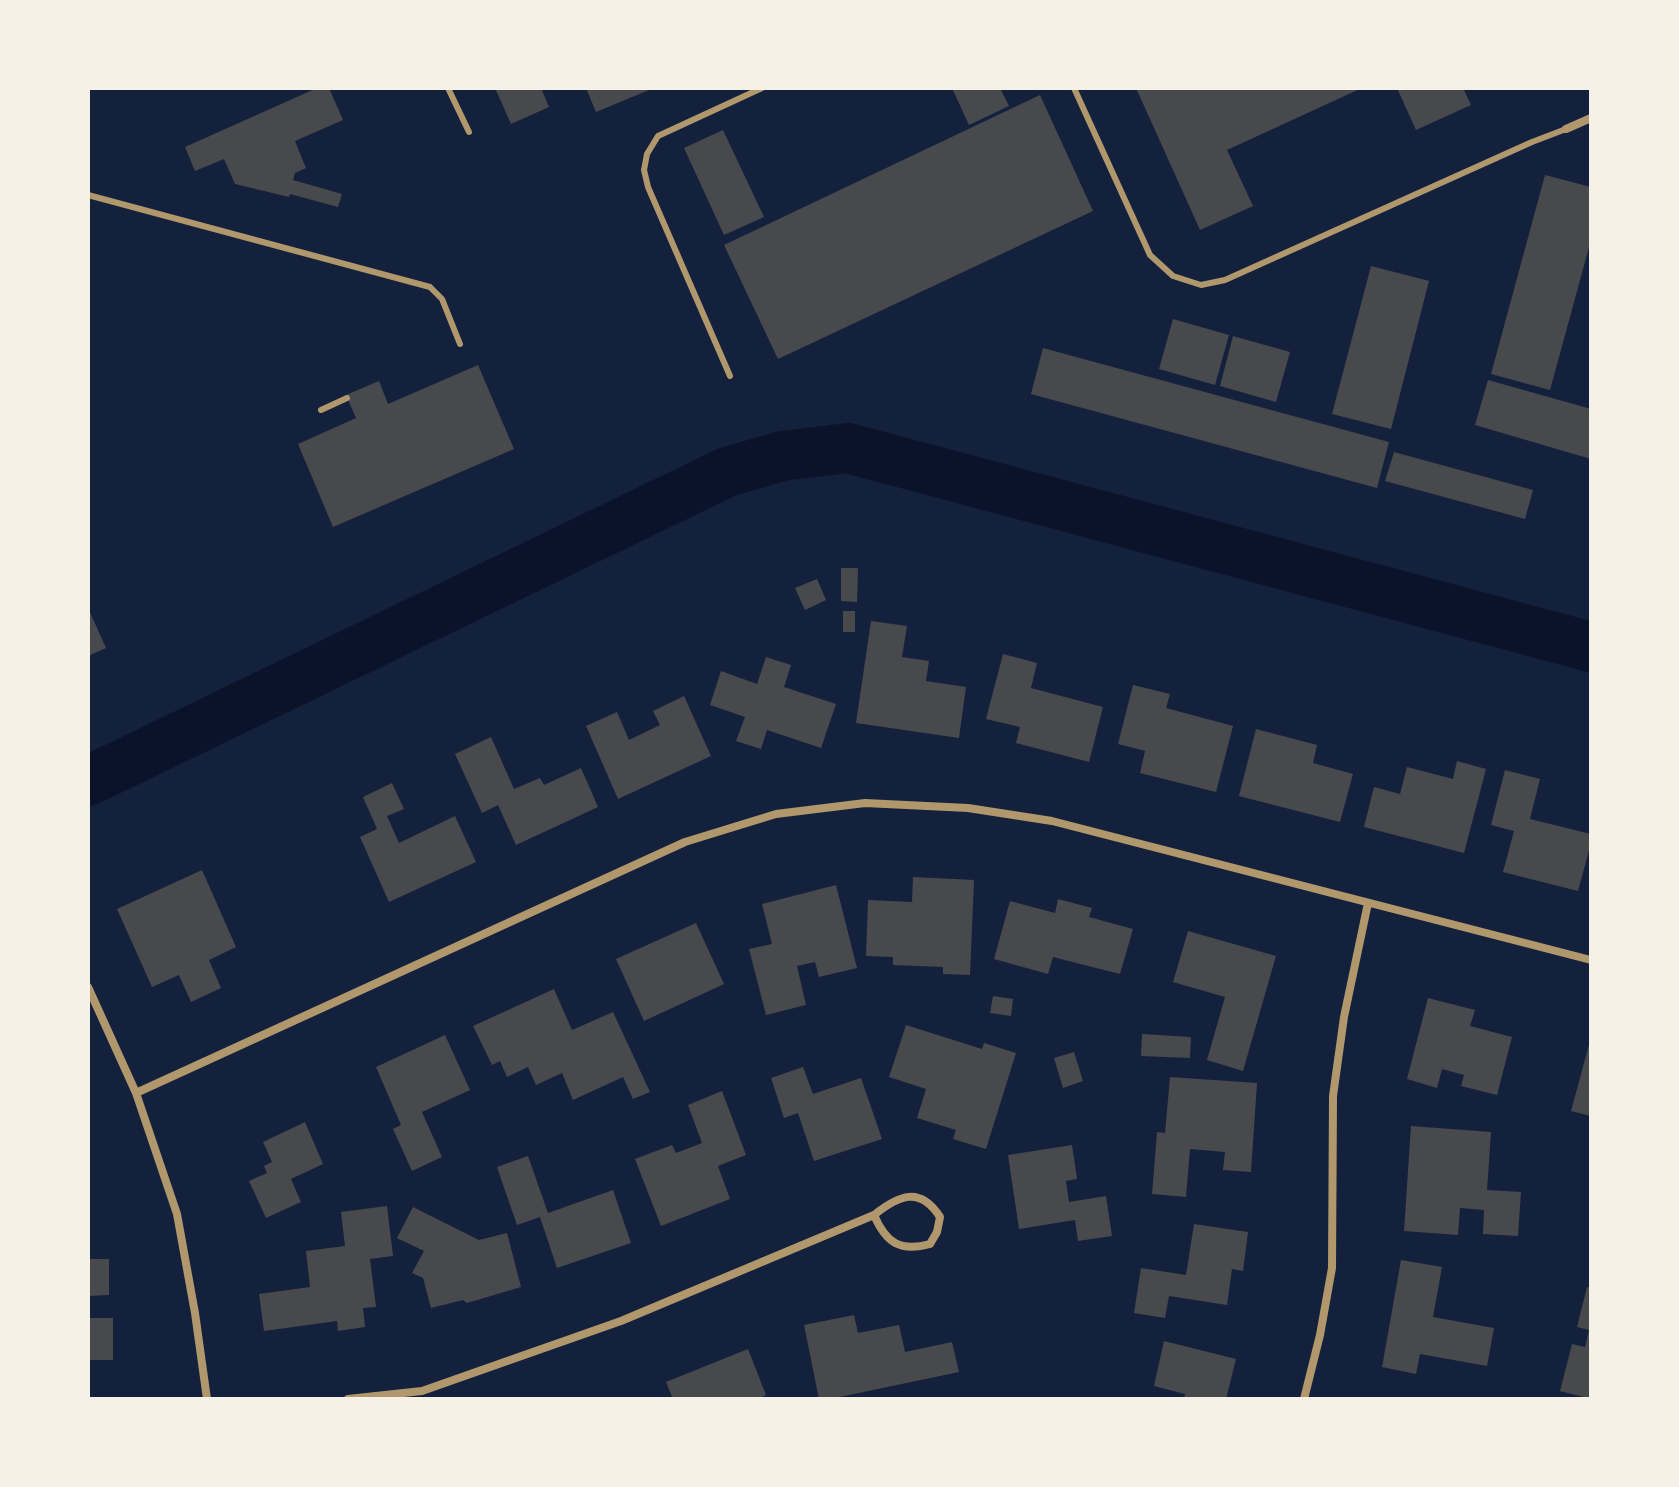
<!DOCTYPE html>
<html>
<head>
<meta charset="utf-8">
<style>
  body { margin:0 }
  #map { position:relative; width:1679px; height:1487px; overflow:hidden; background:#14213d; font-family:"Playfair Display",serif }
  canvas { display:block }
  .frame { position:absolute; inset:0; border:90px solid #f6f1e7; pointer-events:none }
</style>
</head>
<body>
<div id="map">
<canvas width="1679" height="1487"></canvas>
<div class="frame"></div>
</div>
<script>
const ctx = document.querySelector('canvas').getContext('2d');
ctx.lineJoin = 'round';
function stroke(path, color, width, dash) { ctx.strokeStyle = color; ctx.lineWidth = width; ctx.lineCap = dash ? 'butt' : 'round'; ctx.setLineDash(dash || []); ctx.stroke(path); }
function fill(path, color) { ctx.fillStyle = color; ctx.fill(path, 'evenodd'); }
stroke(new Path2D(`
  M88,781L727,472L782,456L848,448L1591,647`), '#0b132b', 50);
fill(new Path2D(`
  M317,88H329L343,120L295,141L306,168L295,173L293,180L342,194L338,207L290,194L289,197L235,184L224,159L195,171L185,147Z
  M495,88H541L549,107L511,124Z
  M586,88H654L596,112Z
  M952,88H1000L1009,106L969,125Z
  M1136,88H1362L1227,150L1253,206L1200,230Z
  M1397,88H1463L1471,105L1416,130Z
  M1040,95L1093,211L778,359L724,245Z
  M723,130L764,217L724,235L684,148Z
  M1545,175L1591,187V240L1550,390L1491,374Z
  M1371,266L1429,281L1391,429L1332,414Z
  M1173,319L1229,335L1215,385L1159,369Z
  M1233,336L1290,352L1276,402L1220,386Z
  M1043,348L1389,442L1377,488L1031,394Z
  M478,365L514,449L333,527L298,444L356,418L346,395L379,381L388,404Z
  M1488,380L1591,409V459L1475,425Z
  M1394,452L1533,490L1525,519L1385,481Z
  M841,568H858L857,602L841,601Z
  M817,579L826,600L805,610L795,588Z
  M88,608L106,648L88,656Z
  M843,611H855V632H843Z
  M871,621L907,626L902,657L929,661L926,681L966,687L959,738L856,723Z
  M1003,654L1037,663L1031,688L1103,707L1089,762L1016,743L1020,727L986,719Z
  M766,657L791,665L784,687L836,704L821,748L767,730L761,749L736,741L745,717L710,705L721,671L757,684Z
  M1133,685L1170,694L1166,708L1233,726L1216,792L1140,773L1145,751L1118,744Z
  M684,696L711,756L618,799L586,726L617,712L629,740L660,725L653,711Z
  M1256,729L1317,745L1313,763L1353,774L1340,822L1239,796Z
  M491,737L514,789L540,778L544,785L581,768L598,807L516,845L498,805L482,813L455,754Z
  M1457,761L1486,769L1464,853L1364,827L1374,787L1400,794L1407,767L1453,779Z
  M1505,770L1540,779L1530,819L1591,834V843L1578,891L1503,872L1514,831L1491,825Z
  M392,783L404,809L387,816L399,843L455,816L476,862L389,902L360,837L377,829L363,797Z
  M202,870L236,947L209,960L221,988L191,1002L179,975L152,987L117,909Z
  M913,877L974,880L970,975L943,974V967L893,965V957L866,956L868,900L912,902Z
  M836,885L857,968L819,977L815,962L797,966L806,1005L766,1015L749,949L772,944L762,904Z
  M1058,899L1092,908L1089,917L1133,929L1120,974L1053,957L1048,974L994,959L1010,901L1055,913Z
  M696,923L724,984L644,1021L616,959Z
  M1188,931L1276,956L1243,1071L1207,1060L1225,997L1173,982Z
  M554,989L572,1030L613,1012L650,1092L633,1099L623,1077L573,1100L562,1073L536,1085L528,1067L507,1077L500,1061L492,1065L473,1026Z
  M993,996L1013,999L1011,1016L990,1013Z
  M1428,998L1475,1010L1470,1026L1512,1037L1497,1095L1461,1086L1464,1075L1442,1069L1437,1088L1407,1079Z
  M906,1025L982,1049L984,1043L1016,1053L986,1149L953,1139L956,1130L917,1118L926,1089L889,1077Z
  M1142,1034L1191,1037L1190,1058L1141,1056Z
  M445,1035L470,1090L422,1112L442,1157L412,1171L393,1129L401,1125L376,1067Z
  M1590,1041H1591V1116L1571,1111Z
  M1074,1052L1083,1081L1063,1088L1054,1058Z
  M803,1067L813,1094L861,1078L882,1139L814,1161L798,1113L784,1118L771,1078Z
  M1170,1077L1257,1083L1251,1172L1223,1170L1225,1152L1190,1149L1186,1197L1152,1194L1157,1132L1165,1133Z
  M722,1091L746,1155L718,1166L730,1199L661,1226L635,1159L672,1145L676,1153L702,1143L688,1105Z
  M305,1122L323,1164L291,1179L301,1202L266,1218L249,1181L267,1173L264,1166L272,1162L263,1142Z
  M1411,1126L1491,1132L1487,1190L1521,1192L1518,1236L1483,1234L1484,1210L1460,1208L1458,1235L1404,1231Z
  M1072,1145L1077,1179L1066,1181L1069,1202L1106,1196L1112,1236L1078,1241L1075,1220L1019,1229L1008,1155Z
  M528,1156L548,1213L613,1190L631,1243L557,1268L540,1217L517,1225L497,1167Z
  M387,1206L393,1256L370,1259L376,1307L363,1308L365,1327L338,1331L337,1321L264,1331L259,1294L310,1287L306,1251L345,1246L341,1212Z
  M413,1207L479,1240L507,1233L521,1287L467,1303L463,1300L431,1308L423,1278L412,1273L424,1251L397,1238Z
  M1194,1224L1248,1232L1243,1271L1232,1269L1227,1305L1169,1296L1165,1318L1134,1313L1141,1268L1186,1275Z
  M88,1259H109V1295L88,1296Z
  M1401,1260L1442,1267L1433,1317L1494,1328L1487,1366L1420,1354L1416,1374L1382,1367Z
  M1587,1287L1591,1288V1399L1560,1391L1572,1344L1585,1347L1589,1330L1577,1327Z
  M854,1315L858,1333L899,1325L905,1352L952,1342L959,1372L830,1399H819L804,1325Z
  M88,1318H113V1360H88Z
  M1164,1341L1236,1359L1226,1399H1184L1185,1394L1154,1386Z
  M748,1349L766,1395L758,1399H673L666,1382Z`), '#48494c');
stroke(new Path2D(`
  M448,88L469,132
  M1074,88L1150,255L1173,276L1201,285L1225,280L1532,142L1566,129
  M88,195L430,287L442,299L460,344
  M730,376L648,187L644,170L647,154L658,136L762,88
  M321,410L347,398`), '#b1986c', 6);
stroke(new Path2D(`
  M1566,129L1591,118
  M88,987L136,1093L177,1214L195,1313L207,1399
  M136,1093L685,842L776,814L865,803L968,808L1052,821L1591,960
  M348,1399L422,1391L621,1321L874,1215C899,1195 920,1186 940,1217L937,1232L930,1244C900,1252 886,1243 874,1215
  M1304,1399L1320,1335L1332,1268L1333,1096L1344,1017L1368,903`), '#b1986c', 8);
</script>
</body>
</html>
